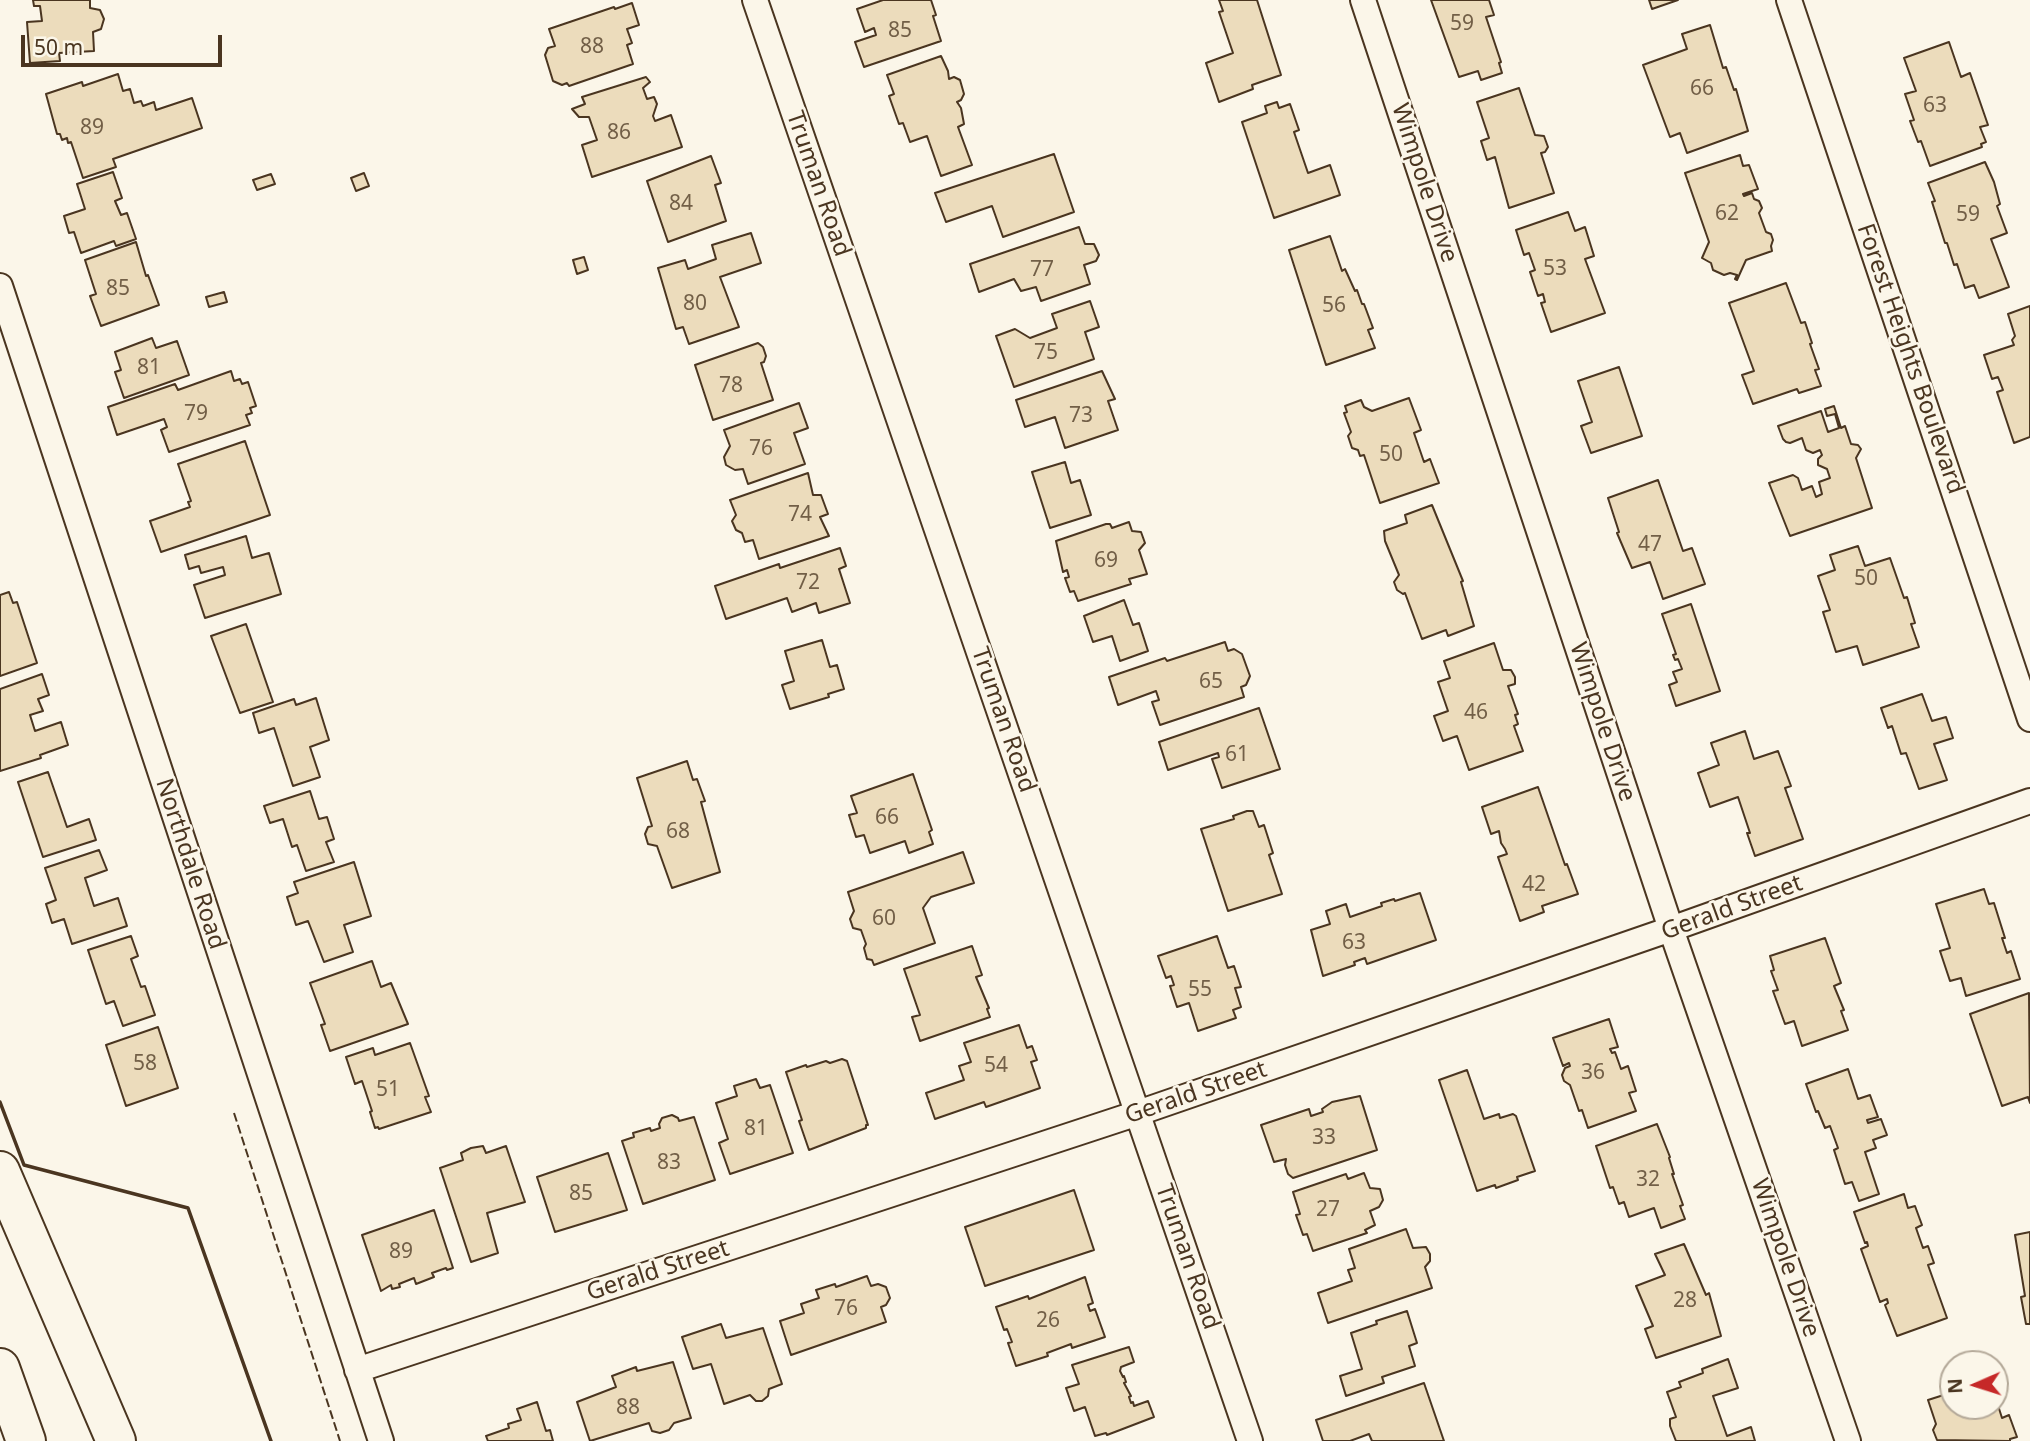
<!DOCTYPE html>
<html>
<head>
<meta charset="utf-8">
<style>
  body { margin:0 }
  #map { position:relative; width:2030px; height:1441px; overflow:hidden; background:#fbf6e9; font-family:"Noto Sans",sans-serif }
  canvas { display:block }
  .north { position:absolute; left:1939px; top:1350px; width:70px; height:70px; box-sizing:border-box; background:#fbf6e9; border:2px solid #b4a999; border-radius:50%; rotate:267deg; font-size:19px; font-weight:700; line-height:28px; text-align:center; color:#4a3520 }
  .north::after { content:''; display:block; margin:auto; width:24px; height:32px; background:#c62828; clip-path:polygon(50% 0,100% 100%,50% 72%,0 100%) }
  .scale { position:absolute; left:21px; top:35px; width:201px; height:32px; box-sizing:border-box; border:4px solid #4a3520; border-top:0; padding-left:9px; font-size:21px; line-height:24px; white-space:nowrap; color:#4a3520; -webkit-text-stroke:5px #fbf6e9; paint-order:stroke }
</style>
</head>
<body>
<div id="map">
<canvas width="2030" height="1441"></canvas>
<div class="north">N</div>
<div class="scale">50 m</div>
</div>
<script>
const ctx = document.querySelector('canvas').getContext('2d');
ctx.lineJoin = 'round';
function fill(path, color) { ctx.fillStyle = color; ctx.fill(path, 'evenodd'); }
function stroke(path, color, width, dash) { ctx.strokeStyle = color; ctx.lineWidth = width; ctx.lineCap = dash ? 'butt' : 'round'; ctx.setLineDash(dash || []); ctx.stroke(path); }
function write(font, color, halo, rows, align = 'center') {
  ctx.font = font + ' "Noto Sans",sans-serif'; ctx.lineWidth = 5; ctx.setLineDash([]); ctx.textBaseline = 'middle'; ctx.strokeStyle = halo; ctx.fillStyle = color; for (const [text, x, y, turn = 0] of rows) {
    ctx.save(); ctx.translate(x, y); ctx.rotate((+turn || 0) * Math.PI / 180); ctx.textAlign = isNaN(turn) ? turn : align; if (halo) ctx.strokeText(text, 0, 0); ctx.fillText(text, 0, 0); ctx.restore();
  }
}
const building = new Path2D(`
  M33,0H90V8L100,10L104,19L101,29L93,32L94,51L59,53L60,61L30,63L27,22L42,21L40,6H34Z
  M883,0H931L936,15L933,16L941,41L864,67L855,42L876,35L874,28L865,32L857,9Z
  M1219,0H1257L1281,75L1252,85L1253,89L1219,102L1206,63L1233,53L1219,12L1223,11Z
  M1431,0H1489L1494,15L1486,17L1501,62L1499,63L1502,73L1481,80L1478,71L1459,77Z
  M1649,0H1678L1652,9Z
  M632,3L639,25L627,29L632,43L627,45L633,64L569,86L567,83L562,85L553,81L545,55L548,48L555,46L549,29L614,7L615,9Z
  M1710,25L1723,68L1726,67L1734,90L1736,89L1748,131L1687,153L1680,133L1670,137L1643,65L1687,49L1682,34Z
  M1949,42L1961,77L1970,73L1988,125L1980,127L1986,142L1981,144L1982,147L1930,166L1921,141L1918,142L1910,121L1914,120L1905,94L1916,91L1904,58Z
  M941,56L948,71L949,79L954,77L960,80L964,94L961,100L957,102L961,108L964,124L958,127L972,165L941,176L927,136L910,142L903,123L899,124L889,96L894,94L887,75Z
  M118,74L123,91L130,89L134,103L141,101L143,106L154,102L156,110L192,98L202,128L113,159L116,167L83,178L71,142L68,143L67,138L62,140L60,134H57L46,94L82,82L83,86Z
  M646,77L650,82L643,88L647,99L654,97L657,104L653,116L655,121L671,115L682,147L592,177L582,145L597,140L589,117H579L572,109L585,104L582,97Z
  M1519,88L1535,135L1544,136L1548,147L1545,152L1541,153L1554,193L1509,208L1495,157L1487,160L1481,141L1489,138L1477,102Z
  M1277,102L1279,108L1290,104L1299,130L1294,132L1308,173L1330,165L1340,195L1274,218L1242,122L1267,113L1265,106Z
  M1054,154L1074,212L1003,237L992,206L946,222L935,193Z
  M1740,155L1743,166L1749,165L1758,189L1743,194L1744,196L1752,193L1754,199L1759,201L1762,208L1759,213L1766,232L1771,234L1773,240L1771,246L1772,251L1746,260L1737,280L1735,279L1737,275L1730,273L1724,275L1713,270L1711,263L1702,258L1709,242L1685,173Z
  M711,156L721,183L715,185L726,221L668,242L647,181Z
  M1985,162L1994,182L2000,204L1997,206L2007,233L1991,239L2009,287L1979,298L1974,285L1965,288L1957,264L1954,265L1947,243H1945L1932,202L1935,201L1928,183Z
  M113,172L122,198L115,201L121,215L127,213L136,239L116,246L114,241L81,253L74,232L69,233L64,216L85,209L77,184Z
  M364,173L369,186L356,191L351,178Z
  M271,174L275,184L257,190L253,180Z
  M1568,212L1575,231L1585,227L1594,256L1585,259L1605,313L1551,332L1541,303L1545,302L1543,294L1538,296L1530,272L1535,270L1529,253L1524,255L1516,230Z
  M1079,227L1085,244H1094L1099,255L1096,261L1084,265L1090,284L1041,301L1036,287L1021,291L1014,279L979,292L970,264Z
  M751,233L761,263L720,277L739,327L689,344L683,327L676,329L658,268L685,260L688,269L716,259L712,245Z
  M1330,236L1342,271L1345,269L1355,291L1357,290L1362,304H1364L1373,328L1368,330L1375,348L1326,365L1289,250Z
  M136,242L146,276L148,275L159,305L101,326L90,296L96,294L85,260Z
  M584,257L588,270L577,274L573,260Z
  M1786,283L1801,323L1805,322L1812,343L1810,344L1819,369L1815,370L1821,386L1799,393L1797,389L1753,404L1742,375L1754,371L1729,303Z
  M224,292L227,302L209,307L206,297Z
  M1090,301L1099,327L1085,332L1094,359L1014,387L996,336L1015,329L1030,338L1057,328L1052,314Z
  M2030,306V437L2014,443L1997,392L2003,390L1998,377L1992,379L1984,355L2014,345L2012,340L2015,336L2008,314Z
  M152,338L156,348L177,341L189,375L124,398L115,372L121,370L115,352Z
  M758,343L763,347L766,356L764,362L761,363L773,400L713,420L695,365Z
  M1619,367L1642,436L1591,453L1581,426L1592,422L1578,381Z
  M231,371L234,381L240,379L242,384L248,382L256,406L250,408L252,413L246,415L250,425L169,452L161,430L167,427L164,419L117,435L108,407L175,384L178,390Z
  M1102,371L1115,399L1108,401L1118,430L1065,448L1055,417L1025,427L1016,400Z
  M1409,398L1421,430L1414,433L1424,462L1430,459L1439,483L1380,503L1364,455L1360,456L1358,450L1352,448L1348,436L1351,432L1344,413L1347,412L1345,406L1361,400L1364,407L1372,411Z
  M799,403L808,428L794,433L805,464L748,484L743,469L735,470L726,465L724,457L730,446L724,430Z
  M1834,406L1841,428L1845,426L1851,444L1858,445L1861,449L1856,458L1872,508L1790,536L1769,483L1793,475L1798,478L1802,490L1812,486L1816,497L1822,494L1819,482L1830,478L1827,469L1818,465V459L1822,455L1820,450L1813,453L1806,450L1802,438L1790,443L1786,442L1783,439L1778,426L1821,411L1828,432L1839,428L1835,414L1827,416L1825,409Z
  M245,441L270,515L161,552L150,521L190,507L188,502L191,501L178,464Z
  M1065,462L1071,483L1080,480L1091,515L1050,528L1032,472Z
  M808,473L813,495H821L828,514L820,517L829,536L759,559L753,540L745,542L742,533L736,530L732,521L736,515L730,500Z
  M1658,480L1683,551L1692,548L1705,584L1663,599L1650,562L1632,568L1617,533L1619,532L1608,498Z
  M1432,505L1463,581L1461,582L1474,626L1448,636L1446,630L1422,639L1405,593L1403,594L1397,590L1394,582L1399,575L1385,541L1384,531L1407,523L1405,515Z
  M1129,522L1132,531L1141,532L1145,543L1139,550L1147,574L1129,579L1131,584L1078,601L1074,591L1070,592L1065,578L1069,577L1067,570L1063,572L1056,541L1106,524H1110L1112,528Z
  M246,536L252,558L269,553L281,594L205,618L194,585L225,575L223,567L201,573L199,566L189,569L185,555Z
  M1858,546L1865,566L1890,558L1904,598L1907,597L1915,623L1911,624L1919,647L1863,665L1857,646L1836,652L1823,612L1830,610L1818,576L1835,570L1830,555Z
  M840,548L846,566L839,569L850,603L819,613L816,603L792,612L787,598L726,619L715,586L779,564L780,568Z
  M9,592L13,603L17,602L37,663L0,676V595Z
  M1124,600L1133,625L1139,623L1148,651L1120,661L1112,636L1093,642L1084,616Z
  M1691,604L1720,691L1676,706L1669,685L1677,682L1673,672L1682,669L1678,659L1675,660L1673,655L1676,654L1662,614Z
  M246,624L273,702L240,713L211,636Z
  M822,640L830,667L837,665L844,689L828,694L829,697L790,709L782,685L794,681L785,651Z
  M1225,642L1228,651L1234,649L1242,654L1250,676L1246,685L1241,687L1244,697L1160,725L1152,702L1159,700L1156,691L1118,705L1109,677L1165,658L1167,661Z
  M1494,643L1503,670H1511L1515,677V684L1508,686L1518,714L1515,715L1518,724L1514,726L1523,751L1469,770L1457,736L1443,741L1434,716L1448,711L1438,682L1450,678L1444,661Z
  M42,674L49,695L38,699L43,711L30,715L35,731L61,722L68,745L40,755L41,758L0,771V689Z
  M1922,694L1932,721L1946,717L1953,738L1934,744L1947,780L1919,789L1906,753L1901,754L1892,726L1888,728L1881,708Z
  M316,698L329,740L310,747L320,777L293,786L274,728L259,733L253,713L294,699L296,705Z
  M1259,708L1280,769L1222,788L1212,759L1219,757L1218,753L1168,770L1159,742Z
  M1745,731L1754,759L1778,751L1791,786L1785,788L1803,839L1755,856L1747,833H1750L1738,797L1710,807L1698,773L1719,765L1711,743Z
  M687,761L693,780L697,779L705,801L701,802L720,872L672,888L657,846L648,844L645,834L648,827L652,826L637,778Z
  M48,772L67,827L89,819L96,840L43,857L18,782Z
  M913,774L932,830L929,832L933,844L909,853L905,841L870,853L864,835L856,837L849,815L857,813L851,796Z
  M1538,787L1565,865L1567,864L1578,894L1542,906L1544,912L1520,921L1498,857L1507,854L1505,849L1501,843L1499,831L1491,834L1482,807Z
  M310,791L319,819L327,817L334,839L326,842L334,862L306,871L297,845L292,847L283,819L270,823L264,806Z
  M1247,811H1253L1259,827L1264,825L1273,853L1269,855L1282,894L1228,911L1201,829L1234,819L1233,816Z
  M99,850L107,870L85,878L94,906L118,898L127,926L72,944L64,919L52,923L46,904L56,900L45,868Z
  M963,852L974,883L931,897L923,908L935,943L874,965L872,960L867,959L864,948L866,944L861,930L853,928L850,919L854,911L848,892Z
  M354,862L371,916L344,925L353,952L324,962L308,921L296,925L287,897L298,893L294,882Z
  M1984,889L1989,904L1994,903L2005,938H2002L2007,953L2011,951L2020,979L1966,996L1961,978L1950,981L1940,951L1950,948L1936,904Z
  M1420,893L1436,940L1367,964L1365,958L1354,962L1355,965L1323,976L1311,930L1330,924L1326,911L1346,904L1350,917L1382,906L1381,903L1394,899L1395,901Z
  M131,936L138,956L131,959L141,987L145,986L155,1015L123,1026L114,1001L106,1004L88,950Z
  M1217,936L1228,968L1234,966L1241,987L1235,988L1241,1007L1233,1010L1236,1018L1198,1031L1189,1003L1177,1007L1170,986L1174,985L1171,976L1166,978L1158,956Z
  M1825,938L1841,983L1834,986L1844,1010L1841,1011L1848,1030L1802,1046L1794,1021L1785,1024L1773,991L1778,990L1771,971L1774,970L1770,956Z
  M972,946L982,975L976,977L989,1008L987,1009L990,1017L920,1041L912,1017L920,1015L904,969Z
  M372,961L381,987L391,983L408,1024L330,1051L321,1025L325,1024L310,983Z
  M2029,993L2030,1103L2028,1097L2002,1106L1970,1014Z
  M1609,1019L1618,1047L1610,1049L1612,1053L1615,1052L1621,1069L1628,1066L1636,1091L1629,1093L1636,1111L1588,1128L1582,1110L1579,1111L1570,1085L1564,1081L1562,1075L1565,1068L1570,1066L1569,1063L1563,1066L1553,1038Z
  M1019,1025L1027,1048L1032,1046L1037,1060L1031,1062L1040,1088L986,1107L984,1102L935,1119L926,1093L964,1080L959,1066L971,1062L964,1043Z
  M158,1027L178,1088L126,1106L106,1045Z
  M410,1043L429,1096L425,1097L431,1112L379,1129L378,1127L375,1128L370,1112L372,1111L362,1081L355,1084L346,1057L373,1048L375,1055Z
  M842,1059L847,1061L868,1125H866V1128L809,1150L799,1121L802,1120L786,1072L806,1065L807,1067L826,1061L830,1063Z
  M1848,1069L1858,1099L1870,1095L1878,1117L1867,1120L1868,1123L1881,1119L1887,1135L1873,1140L1876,1148L1865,1152L1879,1194L1859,1201L1852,1182L1845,1184L1834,1150L1838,1148L1830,1126L1825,1128L1818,1111L1816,1112L1806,1084Z
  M1467,1070L1484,1119L1499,1114L1500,1118L1513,1114L1516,1116L1535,1171L1517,1177L1518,1180L1496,1188L1495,1185L1477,1191L1439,1080Z
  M756,1079L760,1088L770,1085L793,1153L730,1174L719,1143L728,1139L716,1103L737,1096L734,1086Z
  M1360,1096L1377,1150L1293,1178L1288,1174L1285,1165L1286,1159L1274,1162L1261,1125L1309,1109L1311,1116L1323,1112L1322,1109L1332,1102Z
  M672,1115L678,1118L679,1121L694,1117L715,1180L643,1204L622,1141L634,1137L633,1133L650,1128L651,1131L660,1128L659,1124L662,1118Z
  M1657,1124L1670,1157L1669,1158L1674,1174H1672L1683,1205L1680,1206L1685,1219L1661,1228L1654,1208L1629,1217L1624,1202L1619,1204L1613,1187L1610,1188L1596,1146Z
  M483,1146L486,1153L506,1146L525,1202L487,1213L498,1253L471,1262L440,1168L463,1160L461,1153L471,1148Z
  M608,1153L627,1210L555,1232L537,1177Z
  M1364,1173L1370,1188L1380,1189L1383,1200L1379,1207L1370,1211L1375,1225L1365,1230L1367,1233L1313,1251L1307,1234L1303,1235L1296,1215L1300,1214L1293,1192L1346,1174L1348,1179Z
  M1074,1190L1094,1250L985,1286L965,1227Z
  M1904,1194L1908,1208L1915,1206L1922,1225L1916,1228L1923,1248L1928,1246L1934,1263L1928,1265L1947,1318L1897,1336L1885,1305L1888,1303L1887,1299L1880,1302L1861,1249L1868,1246L1867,1242L1865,1243L1854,1212Z
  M434,1210L453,1268L447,1270L446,1268L432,1273L434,1277L416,1284L414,1278L399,1284L400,1287L392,1289L391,1285L381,1291L362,1235Z
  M1406,1229L1413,1248L1426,1247L1430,1254V1261L1425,1267L1432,1288L1328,1323L1318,1293L1352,1281L1348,1270L1355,1268L1349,1249Z
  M2030,1232V1324H2026L2021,1297L2025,1296L2015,1235Z
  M1684,1244L1706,1295L1709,1293L1721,1336L1656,1358L1645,1329L1653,1326L1636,1286L1665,1275L1655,1254Z
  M867,1276L871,1286L878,1284L886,1287L890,1298L886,1305L881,1307L886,1322L791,1355L780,1321L804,1313L801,1304L819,1298L816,1290L835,1284L836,1287Z
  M1085,1277L1093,1303L1088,1305L1090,1311L1095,1309L1105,1337L1072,1348L1071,1344L1047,1353L1048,1356L1016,1366L1008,1343L1012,1342L1007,1329L1004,1330L996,1307L1028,1296L1029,1299Z
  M1407,1311L1417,1343L1409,1346L1415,1366L1382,1377L1384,1383L1346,1396L1340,1376L1362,1369L1351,1333L1377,1324L1376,1321Z
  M721,1324L726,1338L763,1328L782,1384L769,1389L768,1396L762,1401H756L750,1395L724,1404L711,1364L693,1369L682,1337Z
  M1129,1347L1134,1362L1121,1367L1120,1371L1123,1377L1124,1376L1126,1382L1124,1383L1131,1396L1129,1397L1131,1403L1133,1402L1134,1406L1148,1401L1154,1417L1107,1435L1106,1433L1095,1436L1085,1407L1074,1411L1066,1388L1079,1384L1072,1365Z
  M1728,1359L1738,1388L1713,1396L1727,1436L1751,1427L1755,1441H1676L1670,1426V1419L1676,1417L1667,1392L1681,1387L1679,1382L1703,1373L1702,1369Z
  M673,1362L691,1418L674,1423L669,1430L660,1433L652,1431L649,1423L590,1441L577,1402L616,1387L612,1376L636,1367L637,1371Z
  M1424,1383L1444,1441H1372L1369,1434L1350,1441H1323L1316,1420Z
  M1953,1392V1406H1995V1396L2002,1418L2009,1415L2017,1437L2010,1439V1441L1937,1440L1933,1430L1936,1424L1928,1400Z
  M537,1402L546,1431L550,1430L553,1441H488L486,1436L509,1428L508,1424L521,1420L517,1409Z`);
fill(building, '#ecdcbc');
stroke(building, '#4a3520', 2);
const street = new Path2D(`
  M755,0L1250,1441
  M1363,0L1671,929L1848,1441
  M1789,0L2030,719
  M0,286L381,1441
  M357,1370L1138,1113L1671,929L2030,801`);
const highway = new Path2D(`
  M0,1171L116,1441
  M0,1368L26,1441`);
stroke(street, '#4a3520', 28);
stroke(highway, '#4a3520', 42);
stroke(street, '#fbf6e9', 24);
stroke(highway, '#fbf6e9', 38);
stroke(new Path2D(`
  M234,1113L340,1441`), '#4a3520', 2, [9, 3.5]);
stroke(new Path2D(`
  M0,1102L24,1165L188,1208L271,1441`), '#4a3520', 3.5);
write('21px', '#725f47', null, [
  ["59",1462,24],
  ["85",900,31],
  ["88",592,47],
  ["66",1702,89],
  ["63",1935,106],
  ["89",92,128],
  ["86",619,133],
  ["84",681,204],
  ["62",1727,214],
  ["59",1968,215],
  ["53",1555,269],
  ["77",1042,270],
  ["85",118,289],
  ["80",695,304],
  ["56",1334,306],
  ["75",1046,353],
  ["81",149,368],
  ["78",731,386],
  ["79",196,414],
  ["73",1081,416],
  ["76",761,449],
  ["50",1391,455],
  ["74",800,515],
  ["47",1650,545],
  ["69",1106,561],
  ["50",1866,579],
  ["72",808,583],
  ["65",1211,682],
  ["46",1476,713],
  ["61",1237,755],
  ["66",887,818],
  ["68",678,832],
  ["42",1534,885],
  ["60",884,919],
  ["63",1354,943],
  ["55",1200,990],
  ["58",145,1064],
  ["54",996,1066],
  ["36",1593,1073],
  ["51",388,1090],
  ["81",756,1129],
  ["33",1324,1138],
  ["83",669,1163],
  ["32",1648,1180],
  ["85",581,1194],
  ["27",1328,1210],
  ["89",401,1252],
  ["28",1685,1301],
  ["76",846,1309],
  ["26",1048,1321],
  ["88",628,1408]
]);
write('24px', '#4a3520', '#fbf6e9', [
  ["Wimpole Drive",1424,183,72],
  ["Truman Road",818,184,71],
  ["Forest Heights Boulevard",1910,359,71],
  ["Truman Road",1003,720,71],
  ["Wimpole Drive",1602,722,72],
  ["Northdale Road",190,864,72],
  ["Gerald Street",1732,908,-20],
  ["Gerald Street",1196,1093,-19],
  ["Truman Road",1187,1257,71],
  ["Wimpole Drive",1785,1258,71],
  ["Gerald Street",658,1271,-18]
]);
</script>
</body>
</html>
